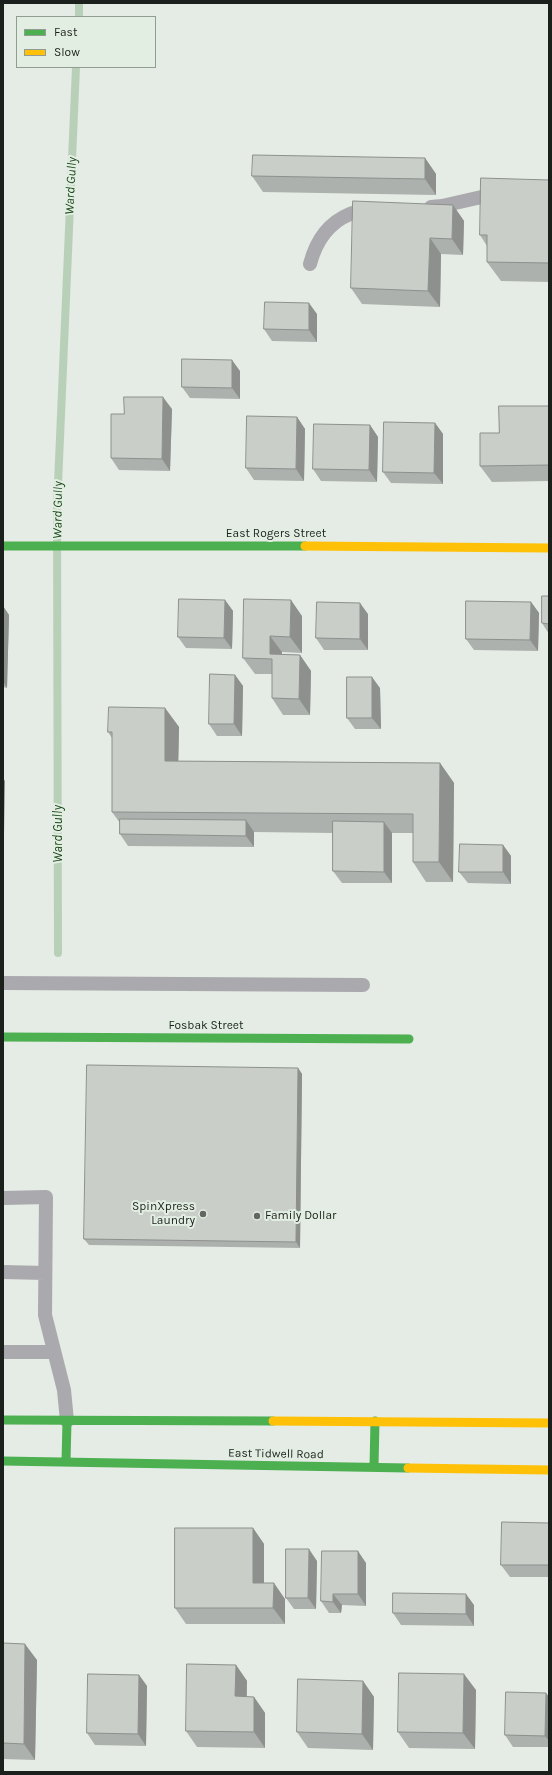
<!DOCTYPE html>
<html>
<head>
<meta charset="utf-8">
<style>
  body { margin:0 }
  #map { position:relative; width:552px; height:1775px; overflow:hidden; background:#e5ebe5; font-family:Karla,sans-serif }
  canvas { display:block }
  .frame { position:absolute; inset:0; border:4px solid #1c201c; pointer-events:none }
  .legend { position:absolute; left:16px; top:16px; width:140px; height:52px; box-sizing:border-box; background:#e3eee2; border:1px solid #939c93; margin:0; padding:5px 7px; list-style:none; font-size:12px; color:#1c201c }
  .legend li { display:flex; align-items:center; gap:8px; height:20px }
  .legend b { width:20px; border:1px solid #939c93 }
</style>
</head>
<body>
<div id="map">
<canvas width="552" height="1775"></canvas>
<div class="frame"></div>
<ul class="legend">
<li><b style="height:5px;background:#4caf50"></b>Fast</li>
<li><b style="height:5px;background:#ffc107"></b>Slow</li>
</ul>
</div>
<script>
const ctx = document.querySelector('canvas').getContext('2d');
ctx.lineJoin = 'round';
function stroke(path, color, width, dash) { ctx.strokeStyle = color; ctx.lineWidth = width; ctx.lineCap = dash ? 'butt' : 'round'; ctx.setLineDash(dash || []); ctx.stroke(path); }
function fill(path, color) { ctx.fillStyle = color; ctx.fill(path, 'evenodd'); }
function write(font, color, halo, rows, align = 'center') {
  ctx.font = font + ' Karla,sans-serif'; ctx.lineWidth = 4; ctx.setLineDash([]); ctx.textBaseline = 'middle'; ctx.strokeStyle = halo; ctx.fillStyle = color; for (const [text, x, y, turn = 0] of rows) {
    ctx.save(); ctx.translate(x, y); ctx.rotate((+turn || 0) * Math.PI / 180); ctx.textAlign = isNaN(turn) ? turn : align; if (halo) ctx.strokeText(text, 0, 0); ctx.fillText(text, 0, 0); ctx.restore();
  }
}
stroke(new Path2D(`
  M79,17V3
  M58,953L57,507L76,67`), '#b9d0b8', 8);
stroke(new Path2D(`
  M431,207L442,206L499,193
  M310,264C316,241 328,223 350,214C356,211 366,212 372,211
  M3,983L363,985
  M3,1198L46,1197L45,1315L64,1390L67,1421
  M3,1272L45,1273
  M3,1352H54`), '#aaa9ad', 14);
stroke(new Path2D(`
  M3,546H305
  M3,1037L409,1039
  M3,1420L273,1421
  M3,1461L408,1468
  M66,1462L67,1421
  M374,1467L375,1421`), '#4caf50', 9);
stroke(new Path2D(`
  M305,546L549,548
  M273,1421L549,1423
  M408,1468L549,1470`), '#ffc107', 9);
fill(new Path2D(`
  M425,158L436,174V195L263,192L252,176Z
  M549,180V282L501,281L487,262V246L480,235Z
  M453,205L464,221L463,255L441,254L440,307L362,304L351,288Z
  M317,314V342L272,341L264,329Z
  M240,371V399L190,398L182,387Z
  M549,406V481L492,482L480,466L499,433Z
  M172,409L170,471L119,470L111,458L124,414Z
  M297,417L305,429L304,481L254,480L246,468Z
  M435,423L443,434V484L391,483L383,472Z
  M370,425L378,437L377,482L321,481L313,469Z
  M549,596V634L542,623Z
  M244,599L302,616V653L282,652L281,654L300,655L311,671L310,715H283L272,698V674H255L243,658Z
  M225,600L233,611L232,649L186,648L178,637Z
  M531,602L539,613L538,651L474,650L466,639Z
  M3,606L9,615L7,688L3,687Z
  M368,614V650H324L316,638Z
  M235,675L243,686L242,736H217L209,724Z
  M380,688L381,729H355L347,718Z
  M165,708L179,727L178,761L440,763L454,783L453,882H426L413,862V833H392V883H342L333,871V833L254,832V847L128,846L120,834V823L112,812V738L108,732Z
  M503,845L511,856V884L468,883L459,872Z
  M298,1068L302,1074L300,1248L89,1245L84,1239Z
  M549,1523V1577H510L501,1565Z
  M253,1528L264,1544V1583L285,1599V1624H186L175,1608Z
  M317,1561L316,1609H294L286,1598Z
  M366,1563V1606L342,1605L341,1613H329L321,1601Z
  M474,1605V1626L401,1625L393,1613Z
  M3,1643L37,1660L35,1760L3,1759Z
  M236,1665L247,1681V1697H254L265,1713V1748L197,1747L186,1731Z
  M139,1675L147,1686L146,1746L95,1745L87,1733Z
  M363,1681L374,1697L373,1750L308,1748L297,1732Z
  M476,1690L475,1749L409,1748L398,1732Z
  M546,1693L549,1697V1747H513L505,1735Z`), '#adb1ad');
fill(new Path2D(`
  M425,158L436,174V195L425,179Z
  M453,205L464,221L463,255L452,239Z
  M430,238L441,254L440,307L428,291Z
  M309,303L317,314V342L309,330Z
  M232,360L240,371V399L232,388Z
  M163,397L172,409L170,471L162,459Z
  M297,417L305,429L304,481L296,469Z
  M435,423L443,434V484L434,473Z
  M370,425L378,437L377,482L369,470Z
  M225,600L233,611L232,649L224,638Z
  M291,600L302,616V653L290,637Z
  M531,602L539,613L538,651L530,640Z
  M360,603L368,614V650L360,639Z
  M3,606L9,615L7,688L3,681Z
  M270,636L282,652L281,670L270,654Z
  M300,655L311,671L310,715L299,699Z
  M235,675L243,686L242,736L234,724Z
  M372,677L380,688L381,729L372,718Z
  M165,708L179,727L178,780L165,761Z
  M440,763L454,783L453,882L439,862Z
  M3,778L5,781L3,889Z
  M246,820L254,832V847L246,836Z
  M384,822L392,833V883L384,872Z
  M503,845L511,856V884L503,872Z
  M298,1068L302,1074L300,1248L296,1242Z
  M253,1528L264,1544V1599L253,1583Z
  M309,1549L317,1561L316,1609L308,1598Z
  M358,1551L366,1563V1606L358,1594Z
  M274,1583L285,1599V1624L273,1608Z
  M333,1594L342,1605L341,1613L333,1602Z
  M466,1594L474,1605V1626L466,1614Z
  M25,1644L37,1660L35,1760L24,1744Z
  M236,1665L247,1681L246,1713L235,1696Z
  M464,1674L476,1690L475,1749L463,1733Z
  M139,1675L147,1686L146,1746L138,1734Z
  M363,1681L374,1697L373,1750L362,1734Z
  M546,1693L549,1697V1741L545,1736Z
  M254,1697L265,1713V1748L254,1732Z`), '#8d908d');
const building = new Path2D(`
  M253,155L425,158V179L252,176Z
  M481,178L549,180V263L487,262V235H480Z
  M353,201L453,205L452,239L430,238L428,291L351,288Z
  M265,302L309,303V330L264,329Z
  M182,359L232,360V388L182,387Z
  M124,397H163L162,459L111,458V414H124Z
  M499,406H549V465L480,466V433H499Z
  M247,416L297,417L296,469L246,468Z
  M384,422L435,423L434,473L383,472Z
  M314,424L370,425L369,470L313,469Z
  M542,596H549V624L542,623Z
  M179,599L225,600L224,638L178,637Z
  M244,599L291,600L290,637L270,636V654L300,655L299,699L272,698V659L243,658Z
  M466,601L531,602L530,640L466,639Z
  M317,602L360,603V639L316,638Z
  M210,674L235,675L234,724H209Z
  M347,677H372V718H347Z
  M109,707L165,708V761L440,763L439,862H413V814L112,812V732H108Z
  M120,819L246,820V836L120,834Z
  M333,821L384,822V872L333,871Z
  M460,844L503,845V872H459Z
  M87,1065L298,1068L296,1242L84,1239Z
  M502,1522L549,1523V1565H501Z
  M175,1528H253V1583H274L273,1608H175Z
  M286,1549H309L308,1598H286Z
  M322,1551H358V1594H333V1602L321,1601Z
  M393,1593L466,1594V1614L393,1613Z
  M3,1643L25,1644L24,1744L3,1743Z
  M187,1664L236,1665L235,1696L254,1697V1732L186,1731Z
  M399,1673L464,1674L463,1733L398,1732Z
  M88,1674L139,1675L138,1734L87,1733Z
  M298,1679L363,1681L362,1734L297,1732Z
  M506,1692L546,1693L545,1736L505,1735Z`);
fill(building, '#c9cec9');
stroke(building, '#8d908d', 1);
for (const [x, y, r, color] of [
  [203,1214,4,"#626762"],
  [257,1216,4,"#626762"]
]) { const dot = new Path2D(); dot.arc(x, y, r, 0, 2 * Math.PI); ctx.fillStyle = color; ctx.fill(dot); stroke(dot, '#e3eee2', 1.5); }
write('12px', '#1c201c', '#e3eee2', [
  ["East Rogers Street",276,534],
  ["Fosbak Street",206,1026],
  ["East Tidwell Road",276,1454,1]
]);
write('12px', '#1c201c', '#e3eee2', [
  ["SpinXpress",195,1207],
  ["Laundry",195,1221],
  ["Family Dollar",265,1216,"left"]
], 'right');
write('italic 13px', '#1e491d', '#e3eee2', [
  ["Ward Gully",71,186,-87],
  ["Ward Gully",58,510,-89],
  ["Ward Gully",58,834,-90]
]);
</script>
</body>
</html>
